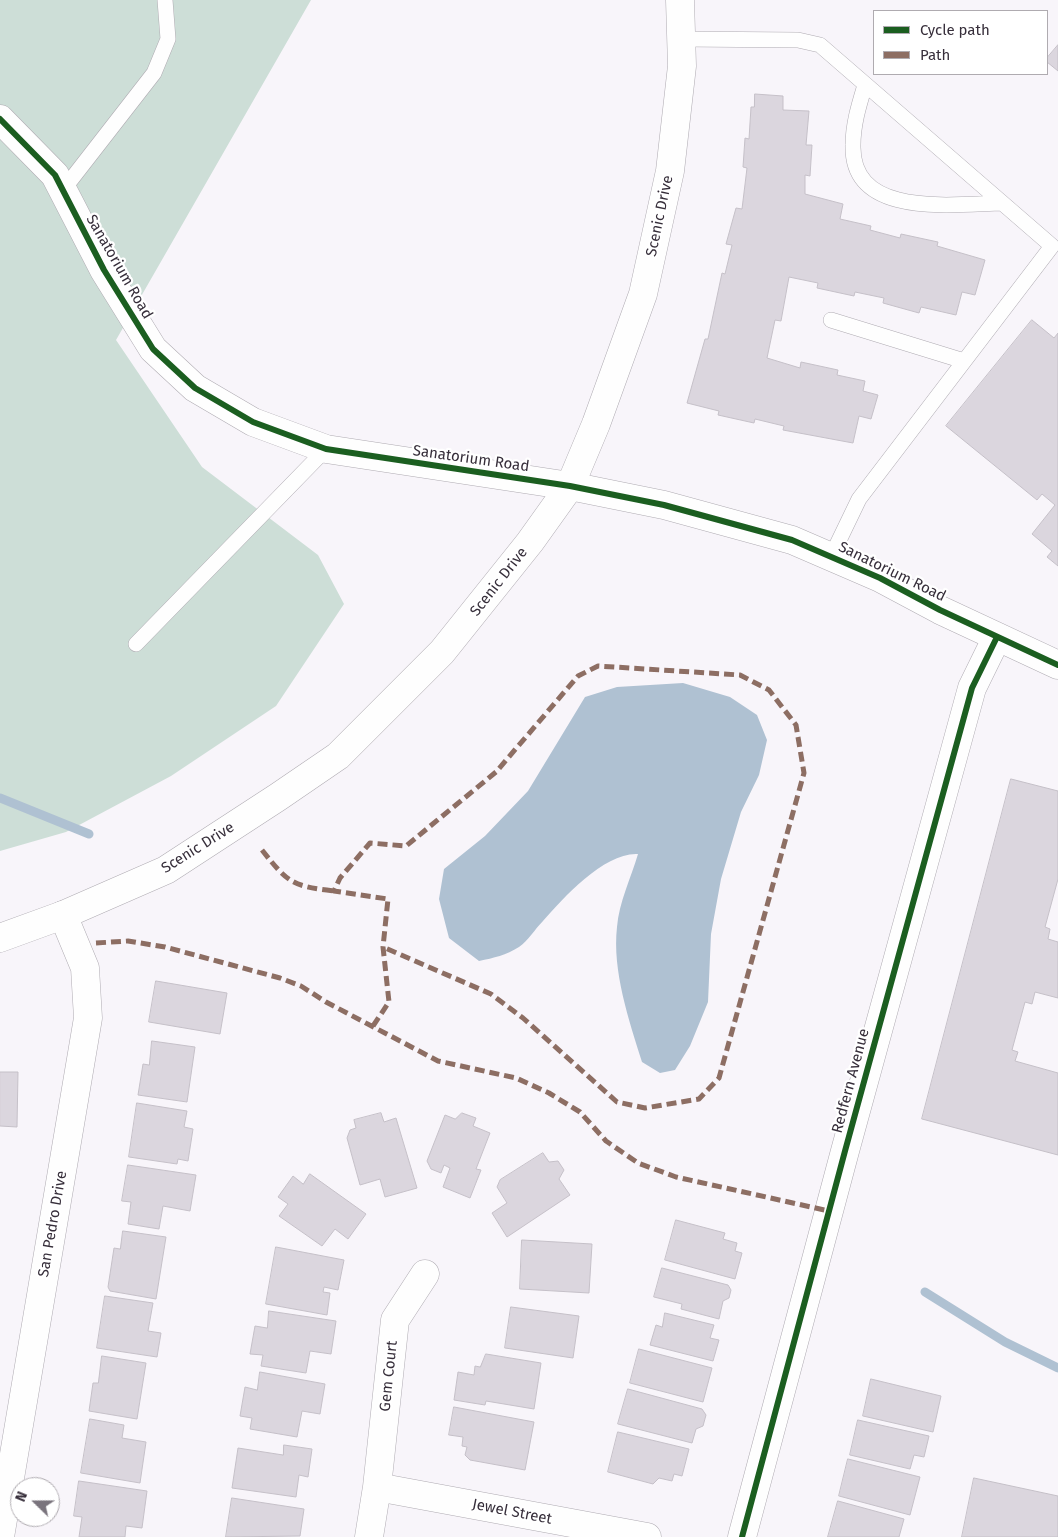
<!DOCTYPE html>
<html>
<head>
<meta charset="utf-8">
<style>
  body { margin:0 }
  #map { position:relative; width:1058px; height:1537px; overflow:hidden; background:#f8f5fa; font-family:"Fira Sans",sans-serif }
  canvas { display:block }
  .legend { position:absolute; left:873px; top:10px; width:175px; height:65px; box-sizing:border-box; background:#fff; border:1px solid #afabb0; margin:0; padding:6px 9px; list-style:none; font-size:15px; color:#362e3a }
  .legend li { display:flex; align-items:center; gap:10px; height:25px }
  .legend b { width:25px; border:1px solid #afabb0 }
  .north { position:absolute; left:10px; top:1477px; width:50px; height:50px; box-sizing:border-box; background:#fff; border:1px solid #afabb0; border-radius:50%; rotate:292deg; font-size:14px; font-weight:700; line-height:20px; text-align:center; color:#362e3a }
  .north::after { content:''; display:block; margin:auto; width:18px; height:22px; background:#7a747d; clip-path:polygon(50% 0,100% 100%,50% 72%,0 100%) }
</style>
</head>
<body>
<div id="map">
<canvas width="1058" height="1537"></canvas>
<ul class="legend">
<li><b style="height:6px;background:#1b5e20"></b>Cycle path</li>
<li><b style="height:6px;background:#8d6e63"></b>Path</li>
</ul>
<div class="north">N</div>
</div>
<script>
const ctx = document.querySelector('canvas').getContext('2d');
ctx.lineJoin = 'round';
function fill(path, color) { ctx.fillStyle = color; ctx.fill(path, 'evenodd'); }
function stroke(path, color, width, dash) { ctx.strokeStyle = color; ctx.lineWidth = width; ctx.lineCap = dash ? 'butt' : 'round'; ctx.setLineDash(dash || []); ctx.stroke(path); }
function write(font, color, halo, rows, align = 'center') {
  ctx.font = font + ' "Fira Sans",sans-serif'; ctx.lineWidth = 4.5; ctx.setLineDash([]); ctx.textBaseline = 'middle'; ctx.strokeStyle = halo; ctx.fillStyle = color; for (const [text, x, y, turn = 0] of rows) {
    ctx.save(); ctx.translate(x, y); ctx.rotate((+turn || 0) * Math.PI / 180); ctx.textAlign = isNaN(turn) ? turn : align; if (halo) ctx.strokeText(text, 0, 0); ctx.fillText(text, 0, 0); ctx.restore();
  }
}
fill(new Path2D(`
  M0,0H311L116,340L202,467L318,555L344,604L276,706L171,776L66,832L0,851Z`), '#cdded7');
fill(new Path2D(`
  M683,683L730,697L757,715L767,740L759,775L741,812L721,879L711,934L708,1002L690,1046L675,1070L660,1073L642,1062C629,1020 612,971 617,927C619,902 631,878 638,854C605,852 564,897 543,921C535,929 528,941 519,947C506,955 494,958 479,961L449,938L439,899L444,869L485,836L528,791L585,697L617,687Z`), '#afc1d2');
stroke(new Path2D(`
  M0,798L89,834
  M925,1292L1005,1342L1058,1368`), '#afc1d2', 9);
const building = new Path2D(`
  M1058,45V71L1047,62V58Z
  M755,94L783,96V110L809,111L806,145H812L810,176L805,175V194L843,204L840,219L871,226L870,230L900,238L901,234L938,242L937,246L985,260L975,295L962,292L956,315L921,307L919,313L883,303L884,298L855,292L854,296L817,288L818,283L789,277L781,321L775,320L767,358L800,368L801,362L838,370L837,375L865,381L863,391L878,395L871,419L859,416L853,443L783,430L784,426L755,419L754,423L718,415L719,411L687,403L705,339H708L722,273L725,274L732,245L726,244L736,208L742,209L747,168L743,167L745,138L749,139L751,107H754Z
  M1032,320L1054,338L1058,333V566L1047,557L1052,551L1032,534L1055,505L1042,494L1037,500L946,426Z
  M1011,779L1058,791V879L1045,927L1050,929L1048,939L1058,942V998L1035,992L1032,1004L1025,1002L1012,1050L1018,1052L1015,1061L1058,1073V1155L922,1119Z
  M156,981L227,993L220,1034L149,1022Z
  M152,1041L195,1047L187,1102L138,1095L143,1064L149,1065Z
  M0,1072H18L17,1127L0,1126Z
  M137,1103L187,1111L184,1127L193,1129L188,1161L178,1159L177,1164L129,1157Z
  M381,1113L384,1122L396,1118L417,1188L385,1197L380,1179L360,1185L347,1138L350,1130L356,1128L354,1120Z
  M462,1113L476,1118L473,1126L490,1133L476,1169L481,1170L470,1198L443,1187L450,1168L444,1165L441,1173L431,1169L427,1161L445,1115L455,1119Z
  M543,1153L549,1162L558,1161L564,1170L559,1179L570,1195L507,1237L492,1213L507,1203L497,1187L500,1180Z
  M128,1165L196,1175L190,1211L163,1206L159,1229L128,1224L131,1202L122,1201Z
  M310,1174L366,1214L348,1239L335,1229L322,1246L279,1216L288,1204L278,1197L293,1176L303,1184Z
  M676,1220L725,1233L723,1239L737,1243L735,1251L742,1253L735,1279L665,1260Z
  M123,1231L166,1237L156,1299L110,1291L108,1287L114,1248L120,1249Z
  M522,1240L592,1244L589,1293L520,1289Z
  M276,1247L344,1260L338,1290L324,1287L323,1292L330,1293L327,1315L266,1304Z
  M662,1268L728,1285L731,1290L729,1298L723,1301L719,1319L681,1309L682,1304L654,1297Z
  M105,1296L153,1303L148,1331L161,1333L157,1357L97,1348Z
  M511,1307L579,1316L573,1358L505,1348Z
  M269,1311L336,1321L331,1354L310,1351L306,1373L261,1366L263,1355L250,1354L255,1326L267,1328Z
  M665,1313L714,1325L710,1338L719,1340L713,1361L650,1345L656,1325L662,1327Z
  M639,1349L712,1368L703,1402L630,1383Z
  M486,1354L541,1363L534,1409L486,1401L485,1405L454,1400L458,1372L474,1375L475,1366L480,1367Z
  M102,1356L146,1363L137,1419L89,1411L93,1383H98Z
  M260,1372L325,1384L320,1414L302,1411L297,1437L250,1429L252,1418L240,1416L245,1387L257,1390Z
  M871,1379L941,1396L933,1432L863,1416Z
  M628,1389L702,1409L706,1415L703,1426L696,1429L692,1443L618,1424Z
  M454,1407L534,1422L525,1470L470,1460L465,1455L467,1447L462,1446L463,1437L449,1435Z
  M90,1419L124,1425L122,1438L146,1442L140,1483L81,1473Z
  M858,1420L929,1436L924,1457L914,1455L910,1469L850,1455Z
  M618,1432L689,1449L682,1476L674,1474L672,1481L659,1478L653,1484L608,1472Z
  M284,1445L312,1449L308,1477L299,1475L296,1497L232,1488L238,1448L283,1455Z
  M848,1459L920,1477L910,1515L839,1496Z
  M974,1478L1058,1496V1537H962Z
  M79,1481L147,1491L142,1528L126,1526L125,1537H79L82,1517L74,1516Z
  M232,1498L304,1509L300,1536L226,1537Z
  M838,1501L904,1519L899,1537H828Z`);
fill(building, '#dbd6de');
stroke(building, '#c5c0c8', 1);
const service = new Path2D(`
  M681,39L798,40L820,45L1052,246L859,499L832,555
  M865,85C859,105 853,124 853,145C851,219 954,204 1002,203
  M63,190L154,73L168,39L165,0
  M831,320L964,361
  M136,644L326,449`);
const minor = new Path2D(`
  M0,119L55,175L104,270L153,349L195,388L253,422L326,449L570,486L664,505L792,540L880,578L940,610L1058,665
  M377,1487L647,1537
  M0,1537L88,1018L85,968L63,915
  M369,1537L377,1487L395,1320L425,1274
  M742,1537L845,1151L972,688L997,637`);
const tertiary = new Path2D(`
  M0,938L63,915L166,870L278,797L338,756L442,652L530,542L570,486L596,424L643,294L670,171L682,66L680,0`);
stroke(service, '#afabb2', 16);
stroke(minor, '#afabb2', 29);
stroke(tertiary, '#afabb2', 29);
stroke(service, '#fefefe', 15);
stroke(minor, '#fefefe', 28);
stroke(tertiary, '#fefefe', 28);
stroke(new Path2D(`
  M262,850C288,883 292,886 334,891
  M96,943L128,941L165,947L280,978L301,986L326,1002L438,1061L516,1078L549,1093L580,1112L606,1141L638,1163L676,1177L829,1211
  M373,1026L389,1002L383,947L388,899L334,891L340,878L370,843L406,846L496,772L578,676L598,666L740,675L769,690L796,725L804,773L719,1078L699,1099L645,1108L617,1102L523,1018L491,994L383,947`), '#8d6e63', 5, [10, 5]);
stroke(new Path2D(`
  M0,119L55,175L104,270L153,349L195,388L253,422L326,449L570,486L664,505L792,540L880,578L940,610L1058,665
  M742,1537L845,1151L972,688L997,637`), '#1b5e20', 6);
write('15px', '#362e3a', '#fff', [
  ["Scenic Drive",660,216,-78],
  ["Sanatorium Road",119,267,60],
  ["Sanatorium Road",471,459,8],
  ["Sanatorium Road",892,572,26],
  ["Scenic Drive",499,582,-52],
  ["Scenic Drive",198,848,-32],
  ["Redfern Avenue",851,1081,-75],
  ["San Pedro Drive",53,1224,-80],
  ["Gem Court",389,1376,-84],
  ["Jewel Street",512,1512,11]
]);
</script>
</body>
</html>
